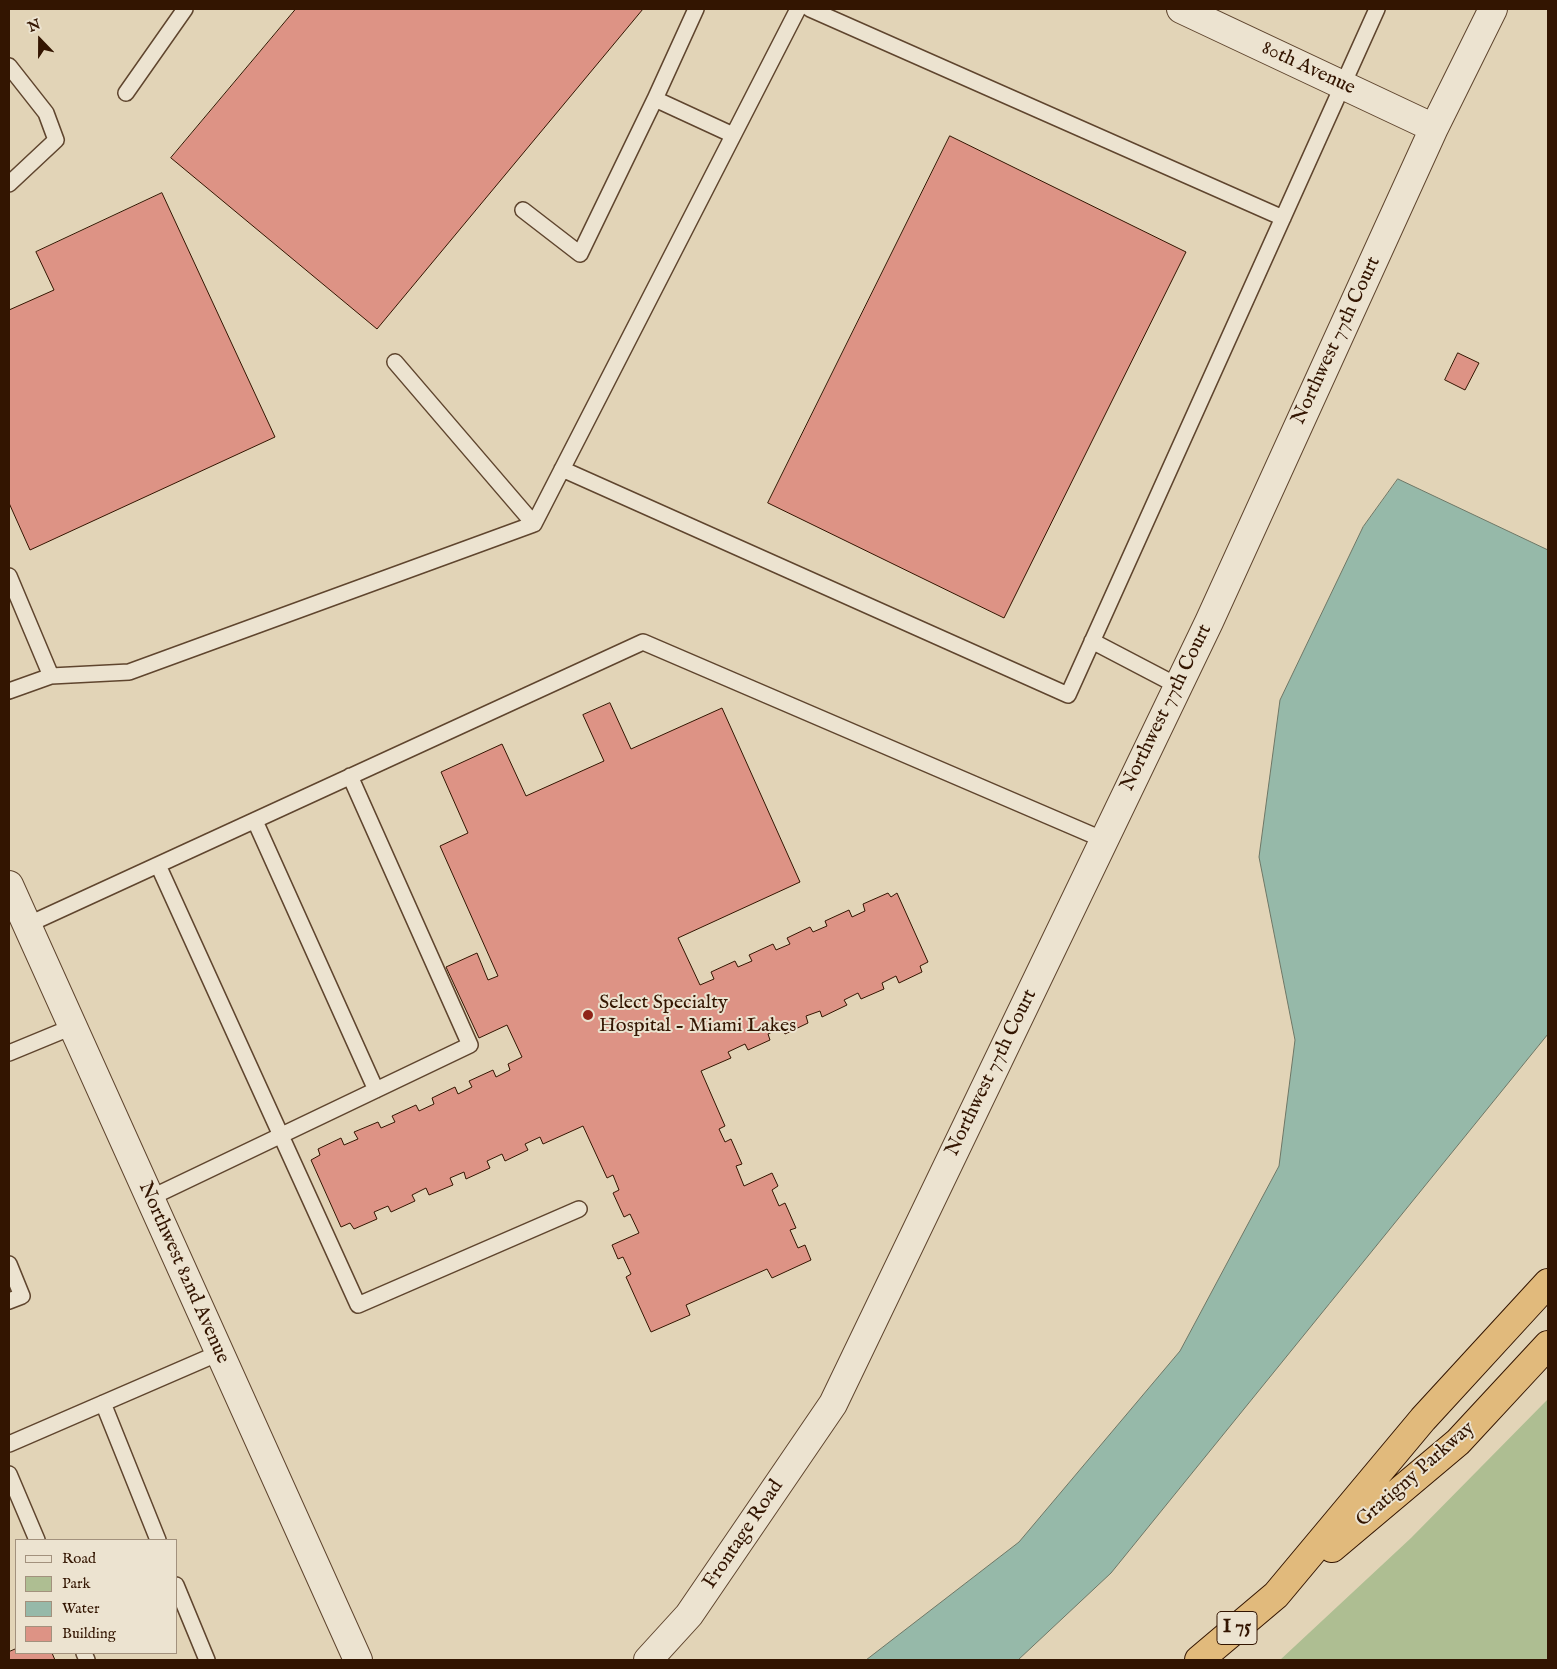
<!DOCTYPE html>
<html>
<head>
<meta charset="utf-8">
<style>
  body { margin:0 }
  #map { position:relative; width:1557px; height:1669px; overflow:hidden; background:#e2d4b7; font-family:"IM FELL English",serif }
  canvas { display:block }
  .frame { position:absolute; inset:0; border:10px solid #331501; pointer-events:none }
  .legend { position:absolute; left:15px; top:1539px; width:162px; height:115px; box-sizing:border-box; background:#ece3d0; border:1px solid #a2917d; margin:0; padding:6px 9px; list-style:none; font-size:15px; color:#331501 }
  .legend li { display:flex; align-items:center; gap:10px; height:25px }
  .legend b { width:25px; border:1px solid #a2917d }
  .north { position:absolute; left:15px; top:15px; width:50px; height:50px; -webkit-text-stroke:4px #ece3d0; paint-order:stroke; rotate:338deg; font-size:14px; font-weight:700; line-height:20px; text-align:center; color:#331501 }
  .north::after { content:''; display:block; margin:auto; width:18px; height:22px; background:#331501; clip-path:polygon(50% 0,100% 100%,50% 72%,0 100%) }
</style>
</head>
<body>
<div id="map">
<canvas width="1557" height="1669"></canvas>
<div class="frame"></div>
<ul class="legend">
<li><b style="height:6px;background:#ece3d0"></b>Road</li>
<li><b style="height:14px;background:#aebe92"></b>Park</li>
<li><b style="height:14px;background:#96b9a9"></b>Water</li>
<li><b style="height:14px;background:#dd9385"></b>Building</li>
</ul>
<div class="north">N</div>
</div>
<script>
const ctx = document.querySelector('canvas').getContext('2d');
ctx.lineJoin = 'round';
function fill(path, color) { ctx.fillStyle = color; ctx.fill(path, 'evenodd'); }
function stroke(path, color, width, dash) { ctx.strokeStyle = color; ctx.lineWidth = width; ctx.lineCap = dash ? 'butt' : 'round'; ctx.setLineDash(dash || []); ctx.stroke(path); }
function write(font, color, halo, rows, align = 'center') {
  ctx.font = font + ' "IM FELL English",serif'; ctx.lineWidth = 4; ctx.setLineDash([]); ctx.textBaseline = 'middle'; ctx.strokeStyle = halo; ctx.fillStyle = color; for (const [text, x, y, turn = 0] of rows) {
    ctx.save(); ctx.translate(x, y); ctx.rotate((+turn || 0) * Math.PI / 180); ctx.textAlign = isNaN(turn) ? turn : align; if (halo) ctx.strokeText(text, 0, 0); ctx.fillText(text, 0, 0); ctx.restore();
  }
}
fill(new Path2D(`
  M1548,1399V1660H1280L1411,1538Z`), '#aebe92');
const water = new Path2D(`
  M1398,479L1548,550V1034L1111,1573L1018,1660H866L1019,1542L1180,1351L1279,1166L1295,1040L1259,857L1280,700L1363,527Z`);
fill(water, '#96b9a9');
stroke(water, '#6e7766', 1);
const building = new Path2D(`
  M296,9H643L377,329L171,158Z
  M950,136L1186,252L1004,618L768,503Z
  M162,193L275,437L30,550L9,503V310L54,290L36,252Z
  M1458,353L1479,363L1465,390L1445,380Z
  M610,703L631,749L722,708L800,882L678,938L700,985L714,979L711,972L735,961L738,967L752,961L749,955L773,944L776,950L790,944L787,938L810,927L813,932L827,926L825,921L849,910L852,917L865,911L863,904L888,893L891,897L897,893L928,962L920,966L922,972L899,983L896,976L882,983L884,989L861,999L858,993L844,1000L847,1005L822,1017L820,1011L806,1016L808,1023L785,1034L782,1027L768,1034L770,1040L748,1050L745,1044L728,1052L731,1058L701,1071L725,1126L719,1129L725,1142L731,1139L742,1164L736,1166L744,1186L772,1173L778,1186L772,1190L779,1206L785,1203L796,1228L790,1230L798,1248L805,1245L811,1260L772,1278L767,1269L686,1305L690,1315L651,1332L626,1277L631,1274L623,1257L618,1259L612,1245L639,1233L630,1214L624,1217L613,1193L619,1190L613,1175L607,1178L583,1126L543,1144L540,1137L525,1144L528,1150L505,1161L502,1154L487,1161L490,1168L466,1179L464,1172L450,1178L453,1185L429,1195L426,1188L412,1195L415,1201L391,1212L388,1206L374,1212L377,1219L354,1229L350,1223L341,1227L311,1160L320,1155L318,1149L341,1138L344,1145L358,1139L354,1132L378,1122L381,1128L395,1122L392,1116L416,1105L419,1111L434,1104L432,1098L455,1087L458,1094L472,1087L469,1081L493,1070L496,1077L510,1070L508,1064L522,1057L507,1025L479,1038L446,967L477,953L488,980L498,976L440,846L468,833L441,772L502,744L526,796L604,761L583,715Z
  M16,1649V1653H52L55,1660H9V1652Z`);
fill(building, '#dd9385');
stroke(building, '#331501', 1);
const service = new Path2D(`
  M696,9L655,99L733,135
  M810,9L1283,218
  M9,66L46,113L56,140L9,184
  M126,93L185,9
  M523,210L580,254L655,99
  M395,362L534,524L798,9
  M562,469L1068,695L1377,9
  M9,576L51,676L9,691
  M1092,641L1178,686
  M51,676L129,672L534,524
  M255,821L376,1090
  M158,865L358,1305L579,1209
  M27,925L643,642L1104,840
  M9,1053L72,1027
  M150,1198L470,1045L350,776
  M9,1264L22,1296L9,1301
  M103,1403L158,1540
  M9,1444L219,1353
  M9,1474L37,1540
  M176,1585L207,1660
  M84,1653L87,1660`);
const minor = new Path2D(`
  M1181,9L1434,128
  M648,1660L689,1615L833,1404L1209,622L1434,128L1493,9`);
const tertiary = new Path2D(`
  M9,885L358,1660`);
const motorway = new Path2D(`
  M1332,1548L1458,1442L1548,1345
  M1199,1660L1276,1595L1423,1419L1548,1283`);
stroke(service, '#5f452e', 18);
stroke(minor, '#5f452e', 30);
stroke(tertiary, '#5f452e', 30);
stroke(motorway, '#331501', 30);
stroke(service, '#ece3d0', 15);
stroke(minor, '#ece3d0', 28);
stroke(tertiary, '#ece3d0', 28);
stroke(motorway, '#e1ba7c', 28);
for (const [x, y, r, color] of [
  [588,1015,6,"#8f2418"]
]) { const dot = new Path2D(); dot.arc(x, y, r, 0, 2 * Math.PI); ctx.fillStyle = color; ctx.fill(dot); stroke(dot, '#ece3d0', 2); }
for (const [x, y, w] of [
  [1237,1628,40]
]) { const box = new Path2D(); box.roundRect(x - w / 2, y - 16.5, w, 33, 4); ctx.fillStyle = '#ece3d0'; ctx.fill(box); stroke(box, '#331501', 1); }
write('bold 19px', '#331501', null, [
  ["I 75",1237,1628]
]);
write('20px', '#331501', '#ece3d0', [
  ["80th Avenue",1308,69,25],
  ["Northwest 77th Court",1337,341,-65],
  ["Northwest 77th Court",1167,708,-64],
  ["Northwest 77th Court",992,1073,-64],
  ["Northwest 82nd Avenue",183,1273,66],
  ["Gratigny Parkway",1416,1475,-41],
  ["Frontage Road",744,1535,-56]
]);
write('20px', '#331501', '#ece3d0', [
  ["Select Specialty",599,1004],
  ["Hospital - Miami Lakes",599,1027]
], 'left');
</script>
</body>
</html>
